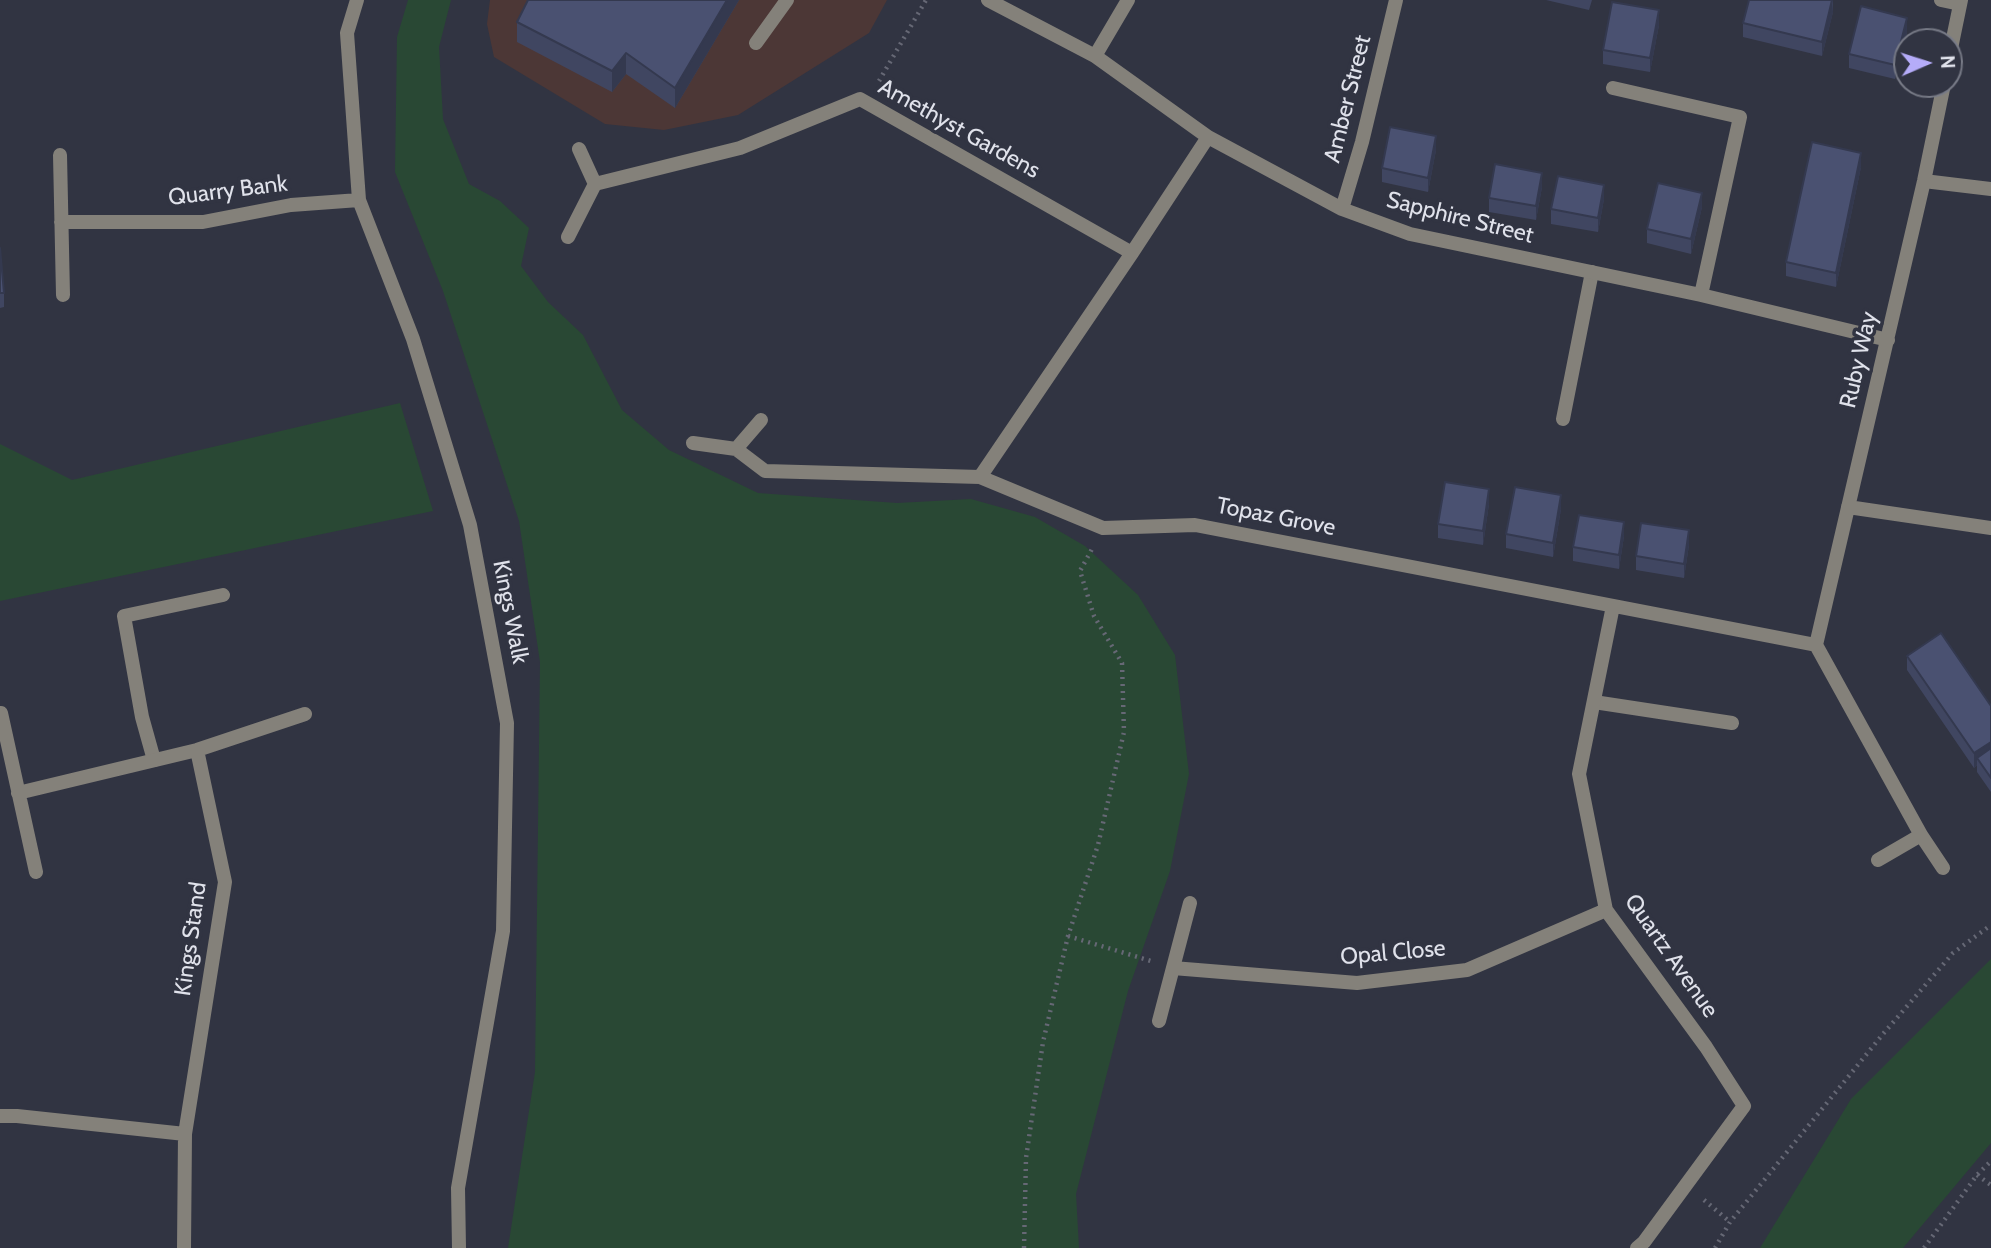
<!DOCTYPE html>
<html>
<head>
<meta charset="utf-8">
<style>
  body { margin:0 }
  #map { position:relative; width:1991px; height:1248px; overflow:hidden; background:#313442; font-family:Cabin,sans-serif }
  canvas { display:block }
  .north { position:absolute; left:1893px; top:28px; width:70px; height:70px; box-sizing:border-box; background:#313442; border:2px solid #777a86; border-radius:50%; rotate:87deg; font-size:19px; font-weight:700; line-height:28px; text-align:center; color:#e0e2eb }
  .north::after { content:''; display:block; margin:auto; width:24px; height:32px; background:#b5acf9; clip-path:polygon(50% 0,100% 100%,50% 72%,0 100%) }
</style>
</head>
<body>
<div id="map">
<canvas width="1991" height="1248"></canvas>
<div class="north">N</div>
</div>
<script>
const ctx = document.querySelector('canvas').getContext('2d');
ctx.lineJoin = 'round';
function fill(path, color) { ctx.fillStyle = color; ctx.fill(path, 'evenodd'); }
function stroke(path, color, width, dash) { ctx.strokeStyle = color; ctx.lineWidth = width; ctx.lineCap = dash ? 'butt' : 'round'; ctx.setLineDash(dash || []); ctx.stroke(path); }
function write(font, color, halo, rows, align = 'center') {
  ctx.font = font + ' Cabin,sans-serif'; ctx.lineWidth = 7; ctx.setLineDash([]); ctx.textBaseline = 'middle'; ctx.strokeStyle = halo; ctx.fillStyle = color; for (const [text, x, y, turn = 0] of rows) {
    ctx.save(); ctx.translate(x, y); ctx.rotate((+turn || 0) * Math.PI / 180); ctx.textAlign = isNaN(turn) ? turn : align; if (halo) ctx.strokeText(text, 0, 0); ctx.fillText(text, 0, 0); ctx.restore();
  }
}
fill(new Path2D(`
  M490,0H887L869,33L738,115L664,130L605,124L494,57L487,24Z`), '#4c3736');
fill(new Path2D(`
  M408,0H451L439,47L443,119L469,184L500,201L529,228L521,266L548,302L583,335L622,410L669,450L758,493L897,503L971,499L1035,517L1085,546L1138,595L1175,655L1189,774L1170,871L1128,991L1076,1194L1079,1248H508L535,1072L540,662L519,521L443,291L395,172L397,37Z
  M400,403L433,511L0,601V444L72,480Z
  M1991,959V1143L1903,1248H1760L1851,1099Z`), '#294834');
stroke(new Path2D(`
  M879,81L926,0
  M1068,936L1151,961
  M1977,1175L1991,1185
  M1704,1200L1730,1222
  M1024,1248L1026,1158L1043,1042L1068,936L1098,845L1124,732L1122,663L1094,616L1080,571L1092,549
  M1715,1248L1730,1222L1883,1034L1953,953L1991,925
  M1924,1248L1977,1175L1991,1161`), '#666875', 4.5, [2, 5]);
stroke(new Path2D(`
  M756,43L787,0
  M1563,419L1592,272
  M1594,702L1732,723
  M154,760L142,717L124,616L223,595`), '#84817a', 14);
stroke(new Path2D(`
  M357,0L347,33L359,200L413,339L470,525L507,723L503,931L458,1188L459,1248
  M988,0L1095,56L1208,137L1342,209L1410,234L1701,295L1888,340
  M1941,0L1960,4
  M1095,56L1128,0
  M1949,58L1961,0
  M1613,88L1740,117L1701,295
  M579,149L595,184
  M60,155L63,295
  M1924,181L1991,189
  M1342,209L1362,142L1396,0
  M61,222H203L291,205L359,200
  M568,237L595,184L740,148L860,99L1132,253
  M693,443L736,449L765,471L980,477L1103,528L1195,525L1816,645
  M736,449L761,420
  M980,477L1132,253L1208,137
  M1848,507L1991,528
  M1613,606L1579,774L1606,910L1706,1047L1744,1106L1644,1242L1637,1248
  M1816,645L1924,181L1944,84
  M1816,645L1921,835L1943,868
  M1,713L36,872
  M18,793L197,750L305,714
  M1878,860L1921,835
  M1173,968L1357,983L1467,970L1606,910
  M1159,1021L1190,903
  M0,1116H17L185,1134
  M184,1248L185,1134L225,882L197,750`), '#84817a', 14);
fill(new Path2D(`
  M739,0L675,108L626,74L612,92L517,42V22Z
  M1546,0H1592L1589,10Z
  M1833,0V12L1822,56L1743,37V23Z
  M1659,25L1650,72L1603,64V50Z
  M1907,32L1895,79L1849,68V54Z
  M1436,150L1428,192L1382,182V168Z
  M1861,167L1836,287L1786,276V262Z
  M1542,187L1536,220L1489,212V198Z
  M1604,199L1598,232L1551,224V209Z
  M1702,207L1691,254L1647,243V229Z
  M0,248L4,293V307L0,308Z
  M1489,504L1483,545L1438,538V524Z
  M1561,509L1553,557L1506,548V534Z
  M1624,536L1619,569L1573,561V547Z
  M1689,545L1684,578L1636,570V556Z
  M1907,656L1991,706V792L1977,772V765L1974,768L1907,670Z`), '#404661');
fill(new Path2D(`
  M727,0H739L675,108V88Z
  M1832,0L1833,12L1822,56V42Z
  M1659,10V25L1650,72V58Z
  M1907,18V32L1895,79V65Z
  M626,53V74L612,92V71Z
  M1436,136V150L1428,192V178Z
  M1861,153V167L1836,287V273Z
  M1542,173V187L1536,220V206Z
  M1604,185V199L1598,232V218Z
  M1702,193V207L1691,254V239Z
  M1489,489V504L1483,545V531Z
  M1561,495V509L1553,557V543Z
  M1624,522V536L1619,569V555Z
  M1689,530V545L1684,578V564Z
  M1991,742V756L1977,758V765L1974,768V753Z`), '#34394f');
const building = new Path2D(`
  M528,0H727L675,88L626,53L612,71L517,22Z
  M1749,0H1832L1822,42L1743,23Z
  M1612,2L1659,10L1650,58L1603,50Z
  M1861,6L1907,18L1895,65L1849,54Z
  M1390,127L1436,136L1428,178L1382,168Z
  M1812,142L1861,153L1836,273L1786,262Z
  M1495,164L1542,173L1536,206L1489,198Z
  M1558,176L1604,185L1598,218L1551,209Z
  M1658,183L1702,193L1691,239L1647,229Z
  M0,248L4,293H0Z
  M1445,482L1489,489L1483,531L1438,524Z
  M1515,487L1561,495L1553,543L1506,534Z
  M1579,515L1624,522L1619,555L1573,547Z
  M1641,523L1689,530L1684,564L1636,556Z
  M1941,633L1991,706V742L1974,753L1907,656Z
  M1991,748V778L1977,758Z`);
fill(building, '#4a5171');
stroke(building, '#34394f', 2);
write('23px', '#e0e2eb', '#313442', [
  ["Amber Street",1348,99,-76],
  ["Amethyst Gardens",959,129,29],
  ["Quarry Bank",228,191,-7],
  ["Sapphire Street",1460,218,14],
  ["Ruby Way",1859,360,-77],
  ["Topaz Grove",1276,517,11],
  ["Kings Walk",510,612,79],
  ["Kings Stand",191,939,-82],
  ["Opal Close",1393,953,-5],
  ["Quartz Avenue",1671,956,55]
]);
</script>
</body>
</html>
